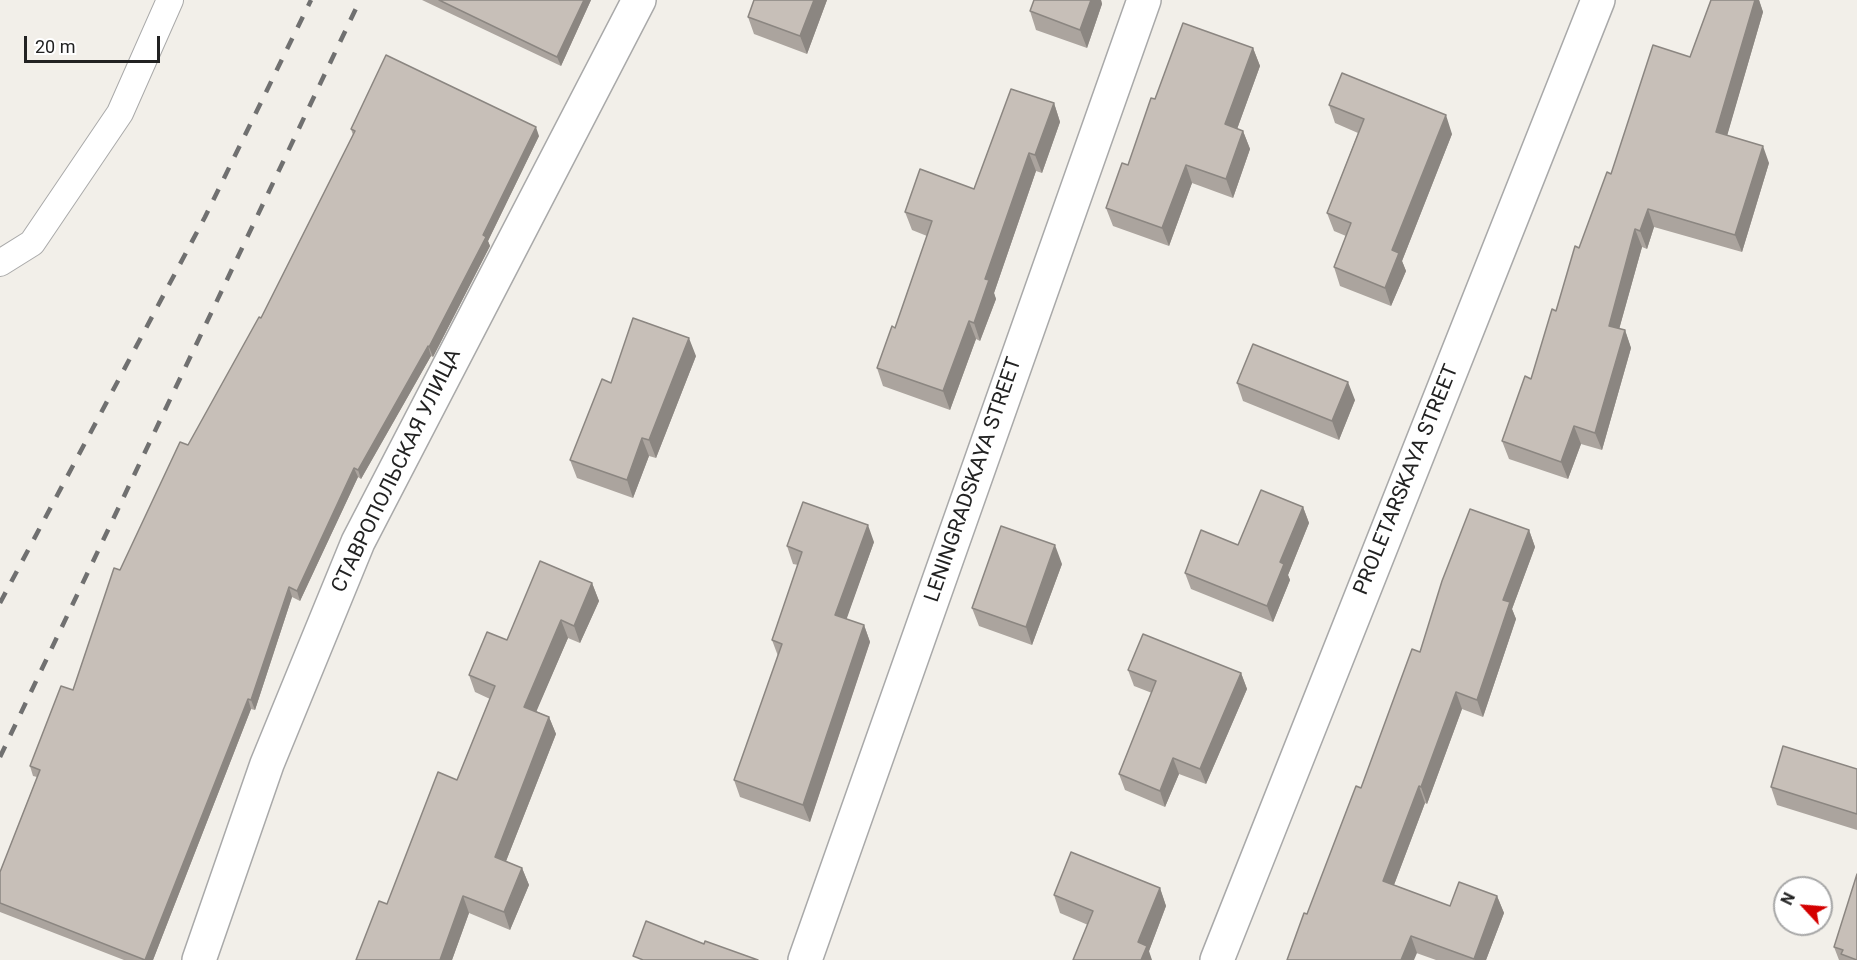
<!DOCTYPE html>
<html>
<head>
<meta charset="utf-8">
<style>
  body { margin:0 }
  #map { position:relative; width:1857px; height:960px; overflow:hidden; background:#f2efe9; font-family:Roboto,sans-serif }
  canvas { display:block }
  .north { position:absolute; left:1773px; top:876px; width:60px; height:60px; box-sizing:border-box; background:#fff; border:2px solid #a7a7a7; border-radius:50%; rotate:296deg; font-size:16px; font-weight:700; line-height:24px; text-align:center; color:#222 }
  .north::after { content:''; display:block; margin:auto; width:21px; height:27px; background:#d40000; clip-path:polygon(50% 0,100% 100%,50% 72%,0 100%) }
  .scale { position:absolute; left:24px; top:36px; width:136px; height:27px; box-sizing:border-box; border:3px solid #222; border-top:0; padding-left:8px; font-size:18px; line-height:21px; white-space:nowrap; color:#222; -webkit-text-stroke:4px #fff; paint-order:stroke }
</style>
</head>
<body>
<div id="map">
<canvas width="1857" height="960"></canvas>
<div class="north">N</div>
<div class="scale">20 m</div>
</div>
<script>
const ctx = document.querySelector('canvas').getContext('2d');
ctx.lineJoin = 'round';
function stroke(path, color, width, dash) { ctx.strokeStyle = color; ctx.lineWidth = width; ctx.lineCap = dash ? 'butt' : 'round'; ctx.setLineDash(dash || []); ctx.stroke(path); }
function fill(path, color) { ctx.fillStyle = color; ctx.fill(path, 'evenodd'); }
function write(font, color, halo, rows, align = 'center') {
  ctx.font = font + ' Roboto,sans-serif'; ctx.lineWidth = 5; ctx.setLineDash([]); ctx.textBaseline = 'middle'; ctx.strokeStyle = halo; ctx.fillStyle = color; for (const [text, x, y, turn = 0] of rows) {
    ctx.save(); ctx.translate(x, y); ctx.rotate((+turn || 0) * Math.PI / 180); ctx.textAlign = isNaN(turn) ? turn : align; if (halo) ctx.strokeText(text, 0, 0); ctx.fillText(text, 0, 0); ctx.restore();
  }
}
const lane = new Path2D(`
  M0,263L32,243L120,113L170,0`);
const street = new Path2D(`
  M199,960L267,764L358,542L639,0
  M805,960L1144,0
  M1217,960L1598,0`);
stroke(lane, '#a9a9a9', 28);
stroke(street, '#a9a9a9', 36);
stroke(lane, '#fff', 26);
stroke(street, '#fff', 33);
stroke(new Path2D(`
  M0,603L205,217L311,0
  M0,757L360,0`), '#707070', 4.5, [12, 12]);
fill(new Path2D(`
  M422,0H591L561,66Z
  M754,0H827L807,54L754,34L748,17Z
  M1034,0H1101L1102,4L1087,48L1036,30L1030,11Z
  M1711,0H1759L1763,12L1727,135L1769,163L1742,252L1654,227L1647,249L1642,247L1619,329L1625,330L1631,348L1602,450L1581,444L1568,479L1509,459L1502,441L1531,379L1579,248L1611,174L1690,57Z
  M1253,48L1260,66L1237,129L1243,131L1250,149L1233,198L1192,183L1169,246L1113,226L1106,208L1128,165L1155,99Z
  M1054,103L1060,122L1042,173L1036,171L994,293L996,299L980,341L976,339L950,410L883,386L877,368L895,328L927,236L912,230L905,212L974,189Z
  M1329,105L1452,134L1402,261L1406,271L1391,306L1340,286L1334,267L1346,236L1334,231L1327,213L1358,133L1335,123Z
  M351,129L539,136L488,241L490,246L433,357L431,356L361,479L358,477L300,601L292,597L255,710L251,709L153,960H124L0,912V872L37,777L33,776L30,766L73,690L120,570L261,318L353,135Z
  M696,356L656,458L649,456L633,498L577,478L570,460L611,383Z
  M1237,383L1355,400L1339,440L1243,401Z
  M1303,507L1309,523L1288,575L1290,580L1273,622L1191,589L1185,573L1238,545Z
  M1529,530L1535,547L1512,609L1516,619L1483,717L1462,709L1427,804L1425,803L1394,885L1450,906L1497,896L1504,913L1486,960H1436L1307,914L1420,652Z
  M874,542L846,619L864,625L870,642L810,822L740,797L734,780L778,656L772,640L798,565L793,564L787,546Z
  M1062,564L1032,645L979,626L972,608Z
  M592,583L599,601L580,643L568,638L536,711L549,717L556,734L506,861L522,868L529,885L510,930L469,913L452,960H356L457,780L490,699L475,692L469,675L507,640Z
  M1128,670L1241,673L1247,689L1206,784L1179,774L1165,807L1125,790L1119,774L1152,693L1134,686Z
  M1857,769V830L1777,805L1771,787Z
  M1857,874V960H1839L1834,947Z
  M1160,888L1166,906L1149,951L1060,913L1054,895Z`), '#aba49e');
fill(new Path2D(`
  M584,0H591L561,66L557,57Z
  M814,0H827L807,54L800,36Z
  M1091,0H1101L1102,4L1087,48L1080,30Z
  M1755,0H1759L1763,12L1723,150L1716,132Z
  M1253,48L1260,66L1232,143L1225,124Z
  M1054,103L1060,122L1042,173L1035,155Z
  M1446,115L1452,134L1402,261L1406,271L1391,306L1385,288L1392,250Z
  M536,127L539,136L488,241L490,246L433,357L429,347Z
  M1243,131L1250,149L1233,198L1226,179Z
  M1763,146L1769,163L1742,252L1735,235Z
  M1029,153L1036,171L994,293L996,299L980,341L974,323L985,279Z
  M1186,165L1192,183L1169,246L1162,228Z
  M1648,209L1654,227L1647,249L1640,231Z
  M1635,229L1642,247L1615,344L1609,326Z
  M969,321L976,339L950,410L943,391Z
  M1625,330L1631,348L1602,450L1595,433Z
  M689,338L696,356L656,458L649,440Z
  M428,346L431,356L361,479L358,470Z
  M1348,382L1355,400L1339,440L1332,421Z
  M1574,426L1581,444L1568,479L1561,462Z
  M642,438L649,456L633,498L627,480Z
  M354,468L358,477L300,601L297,591Z
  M1303,507L1309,523L1288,575L1290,580L1273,622L1267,606L1280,562Z
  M868,525L874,542L842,632L835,615Z
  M1529,530L1535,547L1512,609L1516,619L1483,717L1477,700L1503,600Z
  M1055,545L1062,564L1032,645L1026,627Z
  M592,583L599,601L580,643L574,626Z
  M289,587L292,597L255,710L251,700Z
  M561,620L568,638L531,724L524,707Z
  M864,625L870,642L810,822L803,805Z
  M1241,673L1247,689L1206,784L1200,769Z
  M1456,692L1462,709L1427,804L1421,787Z
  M248,699L251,709L153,960H145Z
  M549,717L556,734L501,874L495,857Z
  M1173,758L1179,774L1165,807L1160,791Z
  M1419,786L1425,803L1389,898L1383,881Z
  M522,868L529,885L510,930L504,912Z
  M1160,888L1166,906L1149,951L1152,960H1141L1138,942Z
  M463,896L469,913L452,960H440Z
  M1497,896L1504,913L1486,960H1475L1474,959Z
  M1411,936L1417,953L1414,960H1401Z`), '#8b8681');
const building = new Path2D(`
  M439,0H584L557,57Z
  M754,0H814L800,36L748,17Z
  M1034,0H1091L1080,30L1030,11Z
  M1711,0H1755L1716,132L1763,146L1735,235L1648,209L1640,231L1635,229L1609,326L1625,330L1595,433L1574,426L1561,462L1502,441L1525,376L1531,379L1552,309L1556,311L1575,246L1579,248L1607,172L1611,174L1653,45L1690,57Z
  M1183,23L1253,48L1225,124L1243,131L1226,179L1186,165L1162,228L1106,208L1122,163L1128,165L1151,98L1155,99Z
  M386,55L536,127L483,235L486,237L429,347L428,346L358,470L354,468L297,591L289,587L251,700L248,699L145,960L0,903V872L40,770L30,766L61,686L73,690L114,568L120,570L180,442L188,445L259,317L261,318L355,131L351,129Z
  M1342,73L1446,115L1392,250L1399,253L1385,288L1334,267L1351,223L1327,213L1364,119L1329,105Z
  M1011,89L1054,103L1035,155L1029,153L985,279L989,280L974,323L969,321L943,391L877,368L892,326L895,328L932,221L905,212L920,169L974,189Z
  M633,318L689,338L649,440L642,438L627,480L570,460L602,379L611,383Z
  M1253,344L1348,382L1332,421L1237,383Z
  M1261,490L1303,507L1280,562L1284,564L1267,606L1185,573L1201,530L1238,545Z
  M803,502L868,525L835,615L864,625L803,805L734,780L782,644L772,640L802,552L787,546Z
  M1470,509L1529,530L1503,600L1510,602L1477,700L1456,692L1421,787L1419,786L1383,881L1450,906L1459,882L1497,896L1474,959L1411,936L1401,960H1287L1304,913L1307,914L1356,786L1361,788L1412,649L1420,652L1442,581Z
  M1001,526L1055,545L1026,627L972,608Z
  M540,561L592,583L574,626L561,620L524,707L549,717L495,857L522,868L504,912L463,896L440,960H356L379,901L387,904L438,772L457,780L495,686L469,675L487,632L507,640Z
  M1143,634L1241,673L1200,769L1173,758L1160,791L1119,774L1156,681L1128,670Z
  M1783,746L1857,769V814L1771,787Z
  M1071,852L1160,888L1138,942L1147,946L1141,960H1073L1093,911L1054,895Z
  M1857,874V960L1841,954L1843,950L1834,947Z
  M646,921L704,944L705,941L758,960H643L633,956Z`);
fill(building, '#c7bfb8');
stroke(building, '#8b8681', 1.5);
write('21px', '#222', '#fff', [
  ["СТАВРОПОЛЬСКАЯ УЛИЦА",397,471,-64],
  ["LENINGRADSKAYA STREET",974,480,-71],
  ["PROLETARSKAYA STREET",1407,480,-68]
]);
</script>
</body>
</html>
